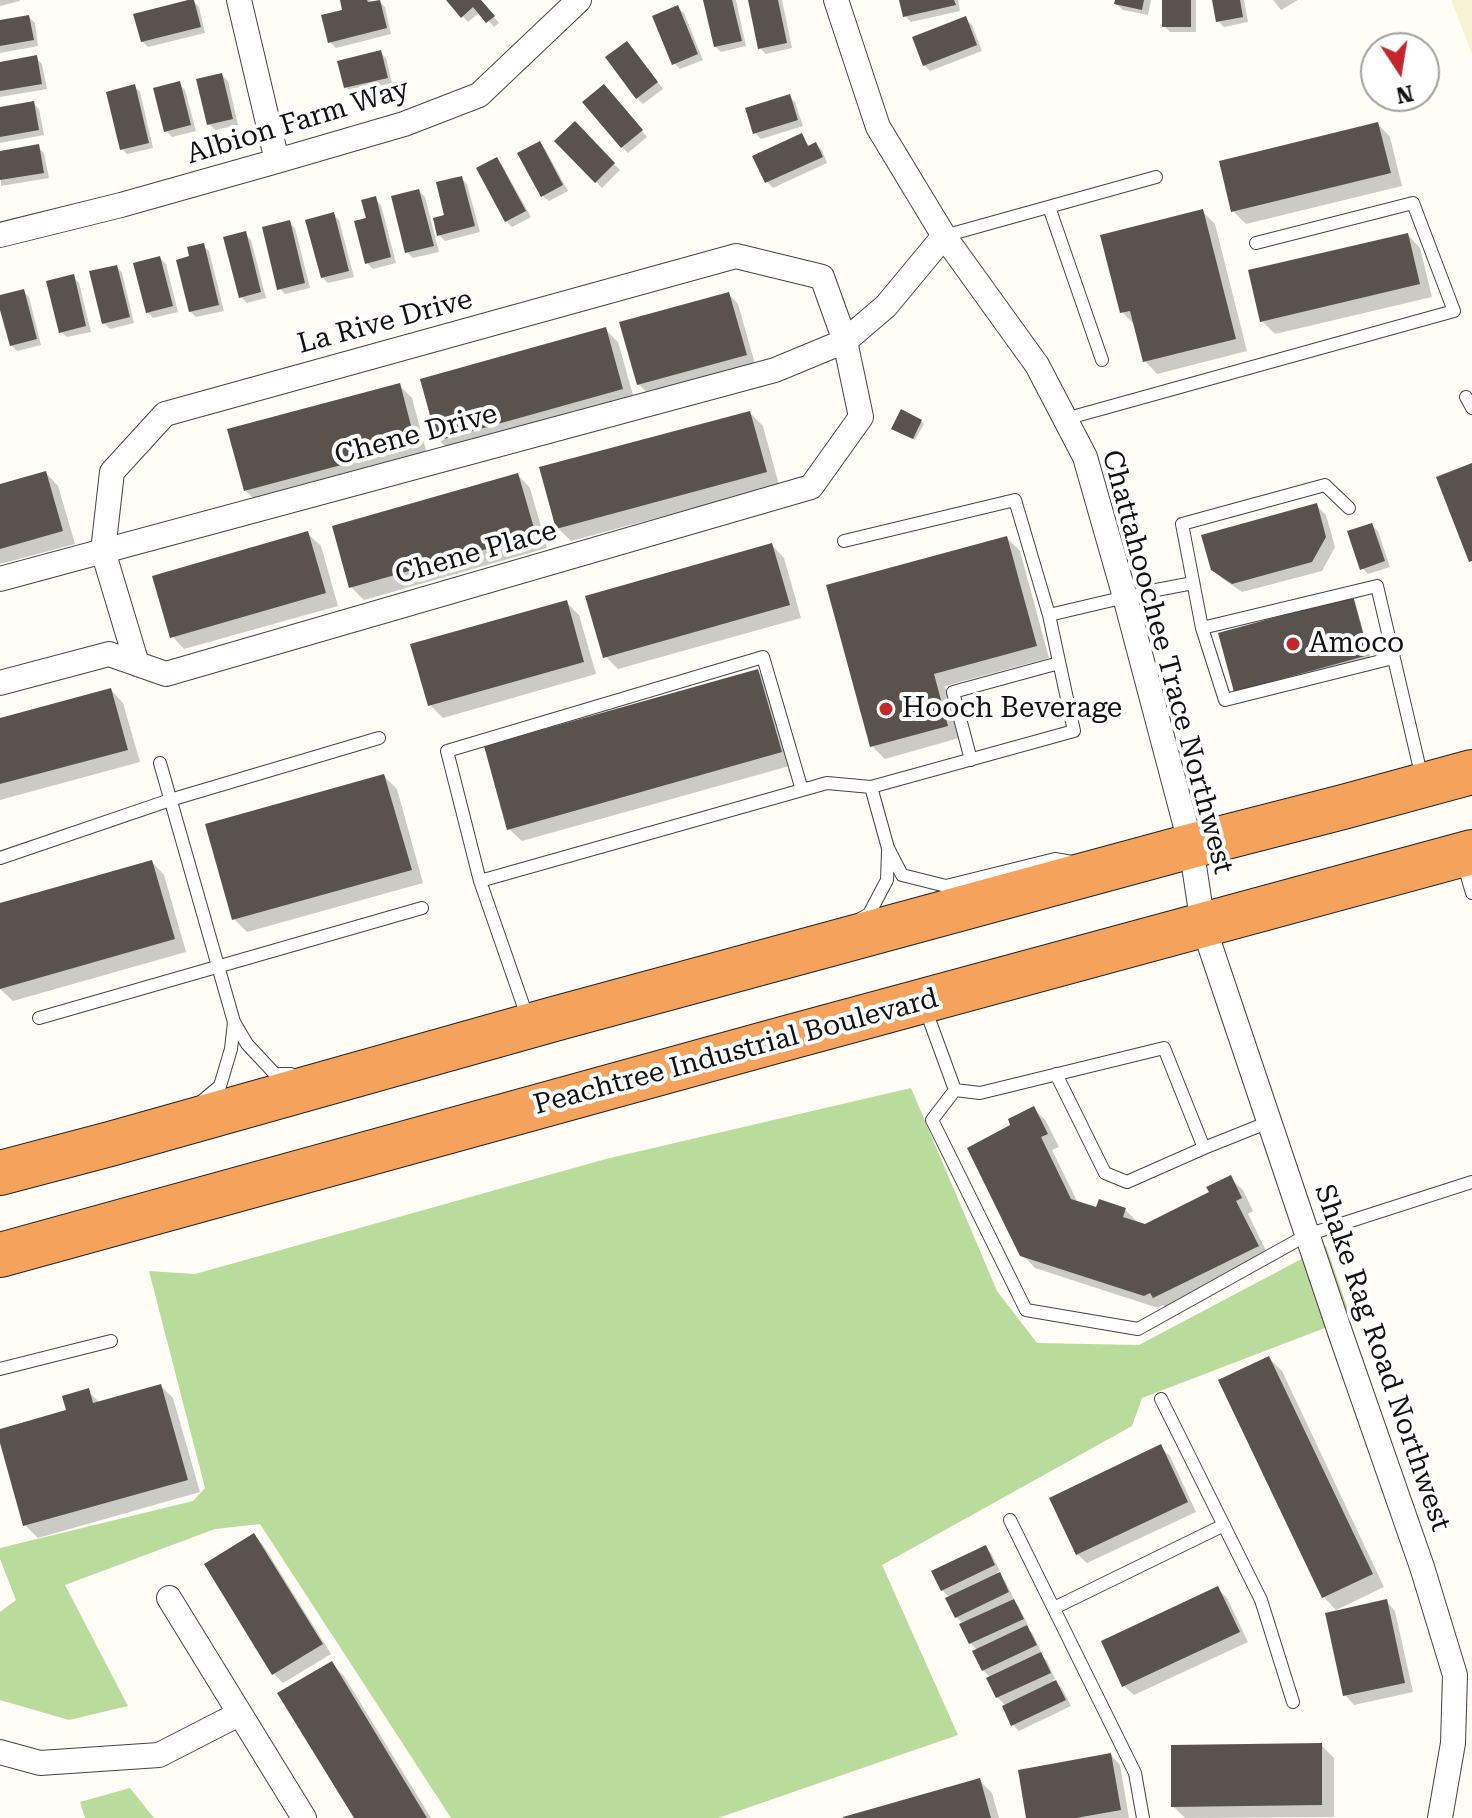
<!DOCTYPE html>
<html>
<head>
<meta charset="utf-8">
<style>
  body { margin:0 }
  #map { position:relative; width:1472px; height:1818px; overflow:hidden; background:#fffdf5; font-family:"Roboto Serif",serif }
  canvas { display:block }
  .north { position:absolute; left:1360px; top:32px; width:80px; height:80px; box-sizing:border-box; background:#fff; border:2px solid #a0a0a0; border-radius:50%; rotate:168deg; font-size:22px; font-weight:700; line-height:32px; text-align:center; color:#111 }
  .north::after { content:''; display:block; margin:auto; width:28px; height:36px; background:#c4262e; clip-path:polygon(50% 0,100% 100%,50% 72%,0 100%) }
</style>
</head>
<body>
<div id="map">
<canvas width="1472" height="1818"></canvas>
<div class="north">N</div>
</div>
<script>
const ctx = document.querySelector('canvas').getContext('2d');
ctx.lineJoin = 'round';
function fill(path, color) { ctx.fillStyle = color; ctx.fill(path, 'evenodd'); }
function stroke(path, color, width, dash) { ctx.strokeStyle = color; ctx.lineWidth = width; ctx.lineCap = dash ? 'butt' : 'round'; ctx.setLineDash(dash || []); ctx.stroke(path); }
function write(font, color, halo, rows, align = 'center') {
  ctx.font = font + ' "Roboto Serif",serif'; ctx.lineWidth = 8; ctx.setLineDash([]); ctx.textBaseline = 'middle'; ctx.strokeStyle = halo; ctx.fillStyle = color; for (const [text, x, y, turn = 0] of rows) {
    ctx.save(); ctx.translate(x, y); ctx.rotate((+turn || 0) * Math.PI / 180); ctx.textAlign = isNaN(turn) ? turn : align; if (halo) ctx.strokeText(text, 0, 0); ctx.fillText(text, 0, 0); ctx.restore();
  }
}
fill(new Path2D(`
  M1451,0H1472V54Z`), '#f6f3d4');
fill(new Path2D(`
  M911,1088L997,1291L1037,1343L1139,1345L1326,1246L1351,1318L1142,1398L1132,1426L882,1565L958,1735L718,1818H451L260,1524L215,1529L65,1585L128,1706L69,1720L0,1700V1612L16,1600L0,1559V1548L193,1501L205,1488L149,1271L195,1274L606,1159Z
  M130,1788L154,1818H85L80,1802Z`), '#b9dc9c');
fill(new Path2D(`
  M0,0H19L20,1L0,6Z
  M342,0H370L371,3L379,1L385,7L391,34L336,48L330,42L345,11Z
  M448,0H480L499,23L494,27L480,12L468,22Z
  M705,0H736L746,46L721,52L715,46Z
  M750,0H782L792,48L766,54L760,48Z
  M901,0H958L960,11L911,22L905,16Z
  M1117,0H1151L1148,15L1123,10L1117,4Z
  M1164,0H1196V32H1170L1164,26Z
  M1214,0H1244L1248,22L1224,27L1218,21Z
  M1273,0H1298L1281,10Z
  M193,1L199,7L205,33L148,47L142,41Z
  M678,8L684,13L703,60L680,69L674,63Z
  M29,17L35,23L38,46L0,53V22Z
  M966,19L972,25L982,51L930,71L924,65Z
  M633,49L663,89L643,104L637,98Z
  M380,52L386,58L392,83L352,93L346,87Z
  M36,58L42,64L47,89L0,97V64Z
  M222,75L228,81L238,125L215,130L209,124Z
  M179,84L185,90L196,131L172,137L166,131Z
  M134,86L140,92L153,148L127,154L121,148Z
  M610,93L647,137L628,153L622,147Z
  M789,96L795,102L803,126L761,139L755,133Z
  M33,103L39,109L44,135L0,143V109Z
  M575,123L620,170L602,188L556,141Z
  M1378,124L1390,137L1402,186L1246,224L1233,211Z
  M801,136L810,147L816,144L822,150L827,163L773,188L767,182Z
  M539,143L545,149L568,191L549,201L543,196Z
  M38,147L44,153L49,178L1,186L0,153Z
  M496,159L502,165L531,217L512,227L506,221Z
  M461,178L467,184L480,232L445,241L439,235Z
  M419,191L425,197L439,252L413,258L407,252Z
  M375,199L381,205L396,263L373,269L367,263L368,220Z
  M1202,211L1215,224L1247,351L1157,374L1145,361L1136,326L1122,312Z
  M333,214L339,220L354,277L328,283L322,277Z
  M289,222L295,228L310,288L285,294L279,288Z
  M245,234L251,240L266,298L247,303L241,297Z
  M1408,235L1420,248L1432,297L1275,334L1262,321Z
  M203,246L209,251L224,311L196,317L190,311L191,258Z
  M160,258L166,264L178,312L153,318L147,312Z
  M117,267L122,273L134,323L110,329L104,323Z
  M73,277L79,283L91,332L67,337L61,332Z
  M23,291L29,297L41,345L17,351L11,345L0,297Z
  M729,294L738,304L755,364L648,393L638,384Z
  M605,329L618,342L635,402L452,453L439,440Z
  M399,385L412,398L428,458L258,503L245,490Z
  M750,413L763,426L779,485L571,541L558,528Z
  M921,421L924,424L915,440L896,431Z
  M46,473L58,486L75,544L0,564V486Z
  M518,475L530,488L547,548L364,600L351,587Z
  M1316,505L1326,515L1335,547L1322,571L1242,592L1223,579L1213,569Z
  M1372,525L1378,531L1390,567L1368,574L1362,568Z
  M308,534L321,546L338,606L184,649L172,636Z
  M1007,538L1020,551L1049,658L945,686L959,738L885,759L872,746Z
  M772,545L784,558L801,618L618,669L605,656Z
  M1352,598L1355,601L1370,657L1239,694Z
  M566,602L579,615L596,674L443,718L430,705Z
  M758,671L770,684L793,765L522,841L509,829Z
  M111,690L123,703L140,762L0,800V720Z
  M384,776L397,789L423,883L247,932L234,919L208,826Z
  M152,862L164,875L186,952L13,1001L0,989V905Z
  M1033,1108L1046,1121L1059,1147L1052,1150L1078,1203L1097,1210H1125L1138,1222L1145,1226L1211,1193L1230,1178L1243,1190L1253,1211L1248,1214L1270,1259L1167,1310L1163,1305L1158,1308L1035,1268L1022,1254L1013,1125Z
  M1269,1358L1282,1371L1384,1587L1336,1610L1324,1597Z
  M161,1386L173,1398L200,1492L38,1538L25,1525L0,1431L68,1412L88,1391L100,1403Z
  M1160,1447L1170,1456L1196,1512L1087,1563L1077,1554Z
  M254,1535L263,1545L331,1654L283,1683L274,1674Z
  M985,1547L991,1553L1000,1571L997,1572L1005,1581L1014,1599H1012L1019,1607L1028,1625L1026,1626L1033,1634L1041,1652L1039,1653L1047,1661L1055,1679L1053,1680L1062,1688L1071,1706L1019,1731L1013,1725L1006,1706L997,1697L991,1678L983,1670L978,1651L970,1643L964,1624L956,1617L950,1598L942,1590Z
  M1217,1588L1227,1598L1248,1642L1134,1695L1124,1686Z
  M1386,1601L1395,1611L1413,1692L1354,1705L1345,1695Z
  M331,1663L344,1676L431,1818H356Z
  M1321,1745L1334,1758V1817L1185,1818L1173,1806Z
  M1111,1755L1120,1765L1129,1818H1028Z
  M980,1781L992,1793L999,1818H847Z`), '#0003');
fill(new Path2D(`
  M188,0H194L201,27L141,42L133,14Z
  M340,0H367L368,2L380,0L387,28L328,43L321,15L342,10Z
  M446,0H481L495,16L486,23L473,7L461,18Z
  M703,0H732L742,41L714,47Z
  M748,0H778L787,43L758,49Z
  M899,0H954L956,5L903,17Z
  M1115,0H1144L1142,10L1114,4Z
  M1162,0H1191V27H1162Z
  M1212,0H1240L1243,17L1216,22Z
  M678,5L698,54L672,65L652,16Z
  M29,15L34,40L0,46V20Z
  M966,16L977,45L923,66L912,37Z
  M627,41L658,82L636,99L605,57Z
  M381,50L388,78L344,88L337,61Z
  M37,55L42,84L0,91V62Z
  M222,73L233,119L207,125L196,79Z
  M180,81L191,125L164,132L153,88Z
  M135,84L149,143L120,150L106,92Z
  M604,84L643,130L621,148L582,102Z
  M790,94L798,120L753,134L745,108Z
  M34,101L39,130L0,137V107Z
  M575,121L615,163L595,183L554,141Z
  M1378,122L1391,173L1231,212L1219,161Z
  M802,133L808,146L816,142L823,157L765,183L752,156Z
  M540,141L563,185L541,197L517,153Z
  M39,144L44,173L0,180V151Z
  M497,157L526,211L505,222L476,168Z
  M462,176L475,226L437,236L433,218L444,215L436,182Z
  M419,189L434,246L405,253L391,196Z
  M376,196L391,257L365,264L354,221L366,218L361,200Z
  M1203,209L1236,339L1143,362L1130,311L1120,313L1100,235Z
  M334,212L349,271L321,278L305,220Z
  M290,220L305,283L277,290L262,227Z
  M246,231L261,292L239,298L223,237Z
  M1408,233L1420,284L1260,322L1248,270Z
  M204,243L219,305L189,312L176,260L189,256L187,247Z
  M160,256L173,306L146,313L133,263Z
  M117,265L130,317L102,324L89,271Z
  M74,274L86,326L59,333L46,281Z
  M24,289L37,339L10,346L0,310V295Z
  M729,292L747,355L637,385L619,322Z
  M606,327L623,389L437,441L420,379Z
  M400,383L416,445L244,491L227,429Z
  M901,409L922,420L913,439L891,429Z
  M750,411L767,472L556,529L539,467Z
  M1472,463V561L1469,562L1436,477Z
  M46,471L63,531L0,549V484Z
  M518,473L536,535L349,588L332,526Z
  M1317,503L1326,537L1312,562L1232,584L1211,570L1201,535Z
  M1372,523L1385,561L1360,570L1347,531Z
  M308,531L326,593L170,638L152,576Z
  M1007,536L1037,646L934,674L948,726L870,747L826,585Z
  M772,543L790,605L603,658L585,596Z
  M1353,596L1369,655L1234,692L1218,633Z
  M567,600L584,662L428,706L410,644Z
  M758,669L782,752L507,830L484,746Z
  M111,688L128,750L0,784V718Z
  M384,774L412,870L232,920L205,824Z
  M152,860L175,939L0,989V903Z
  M1034,1106L1048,1134L1041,1137L1071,1199L1096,1207L1099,1199L1126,1208L1123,1217L1145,1224L1209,1192L1206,1187L1231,1175L1242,1198L1236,1201L1259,1246L1153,1298L1150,1293L1144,1296L1020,1256L967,1148L1010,1125L1008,1119Z
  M1269,1356L1373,1574L1322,1598L1218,1380Z
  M161,1384L188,1480L23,1526L0,1443V1429L66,1410L62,1396L89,1388L93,1403Z
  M1161,1444L1188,1502L1076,1555L1049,1498Z
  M254,1533L323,1644L272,1675L204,1564Z
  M986,1545L995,1565L941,1591L931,1571Z
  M1000,1572L1009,1592L955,1618L945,1598Z
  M1218,1586L1240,1632L1122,1687L1101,1641Z
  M1014,1599L1024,1619L969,1644L959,1624Z
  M1387,1599L1405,1683L1343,1696L1325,1613Z
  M1027,1625L1037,1645L982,1671L972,1651Z
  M1041,1652L1051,1673L996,1698L986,1678Z
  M332,1661L427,1818H354L277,1693Z
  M1056,1680L1066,1700L1011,1726L1002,1706Z
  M1322,1743V1805L1171,1807V1745Z
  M1111,1753L1121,1810L1076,1818H1026L1018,1770Z
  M980,1778L991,1818H843V1817Z`), '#5a524d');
const lane = new Path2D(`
  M1049,207L1102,360
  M944,236L1156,177
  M1466,397L1472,408
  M1065,419L1454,311L1413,203L1256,243
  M1349,508L1325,485L1182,524L1202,628L1377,586L1422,778
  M844,541L1015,500L1049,615
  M1202,628L1225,700L1393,658
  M971,760L953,692L1059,663
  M160,763L234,1022L247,1044L275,1074H291
  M871,787L888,848L902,875L946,886L1055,859L1072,862
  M0,858L170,800L379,738
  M1463,862L1472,893
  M480,881L447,751L763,657L802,790
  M860,919L869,914L887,880L888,851
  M925,1008L955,1090L932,1120L1026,1310L1138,1329L1307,1235L1472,1182
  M39,1018L422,908
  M528,1019L480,881L827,783L871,787L1074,731L1049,615L1151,591L1193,583
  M1056,1074L1105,1173L1127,1182L1204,1148
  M955,1090L980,1093L1164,1048L1204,1148L1269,1122
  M202,1101L220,1086L231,1049L234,1022
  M0,1369L111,1341
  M1161,1399L1261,1600L1293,1702
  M1010,1520L1135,1773L1143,1818
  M1054,1608L1224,1525`);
const street = new Path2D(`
  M239,0L277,161
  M836,0L878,127L944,236L1037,365L1085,457L1125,597L1191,846L1203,925L1341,1335L1422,1567L1455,1675L1453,1743L1440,1818
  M0,235L121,205L277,161L404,124L479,95L579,0
  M0,579L775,370L845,341L886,306L944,236
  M0,683L109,654L166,674L811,487L861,417L845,341L822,277L736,256L165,414L112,472L103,551L137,664
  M169,1598L304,1818
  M0,1752L40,1763L159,1755L239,1714`);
const highway = new Path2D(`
  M0,1173L110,1144L554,1019L1191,846L1343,807L1472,772
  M0,1255L783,1039L1472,852`);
stroke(lane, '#444', 14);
stroke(street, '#444', 26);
stroke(highway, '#222', 46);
stroke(lane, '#fff', 12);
stroke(street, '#fff', 24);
stroke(highway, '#f5a25d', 44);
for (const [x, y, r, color] of [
  [1293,644,8,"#c4262e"],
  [886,709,8,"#c4262e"]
]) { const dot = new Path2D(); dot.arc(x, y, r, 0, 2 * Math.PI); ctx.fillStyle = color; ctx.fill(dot); stroke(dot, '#fff', 3); }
write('28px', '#111', '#fff', [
  ["Albion Farm Way",298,122,-17],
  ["La Rive Drive",385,322,-15],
  ["Chene Drive",416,435,-15],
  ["Chene Place",476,553,-16],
  ["Chattahoochee Trace Northwest",1167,662,75],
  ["Peachtree Industrial Boulevard",736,1052,-15],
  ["Shake Rag Road Northwest",1382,1358,71]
]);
write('28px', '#111', '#fff', [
  ["Amoco",1309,644],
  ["Hooch Beverage",902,709]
], 'left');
</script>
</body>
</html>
